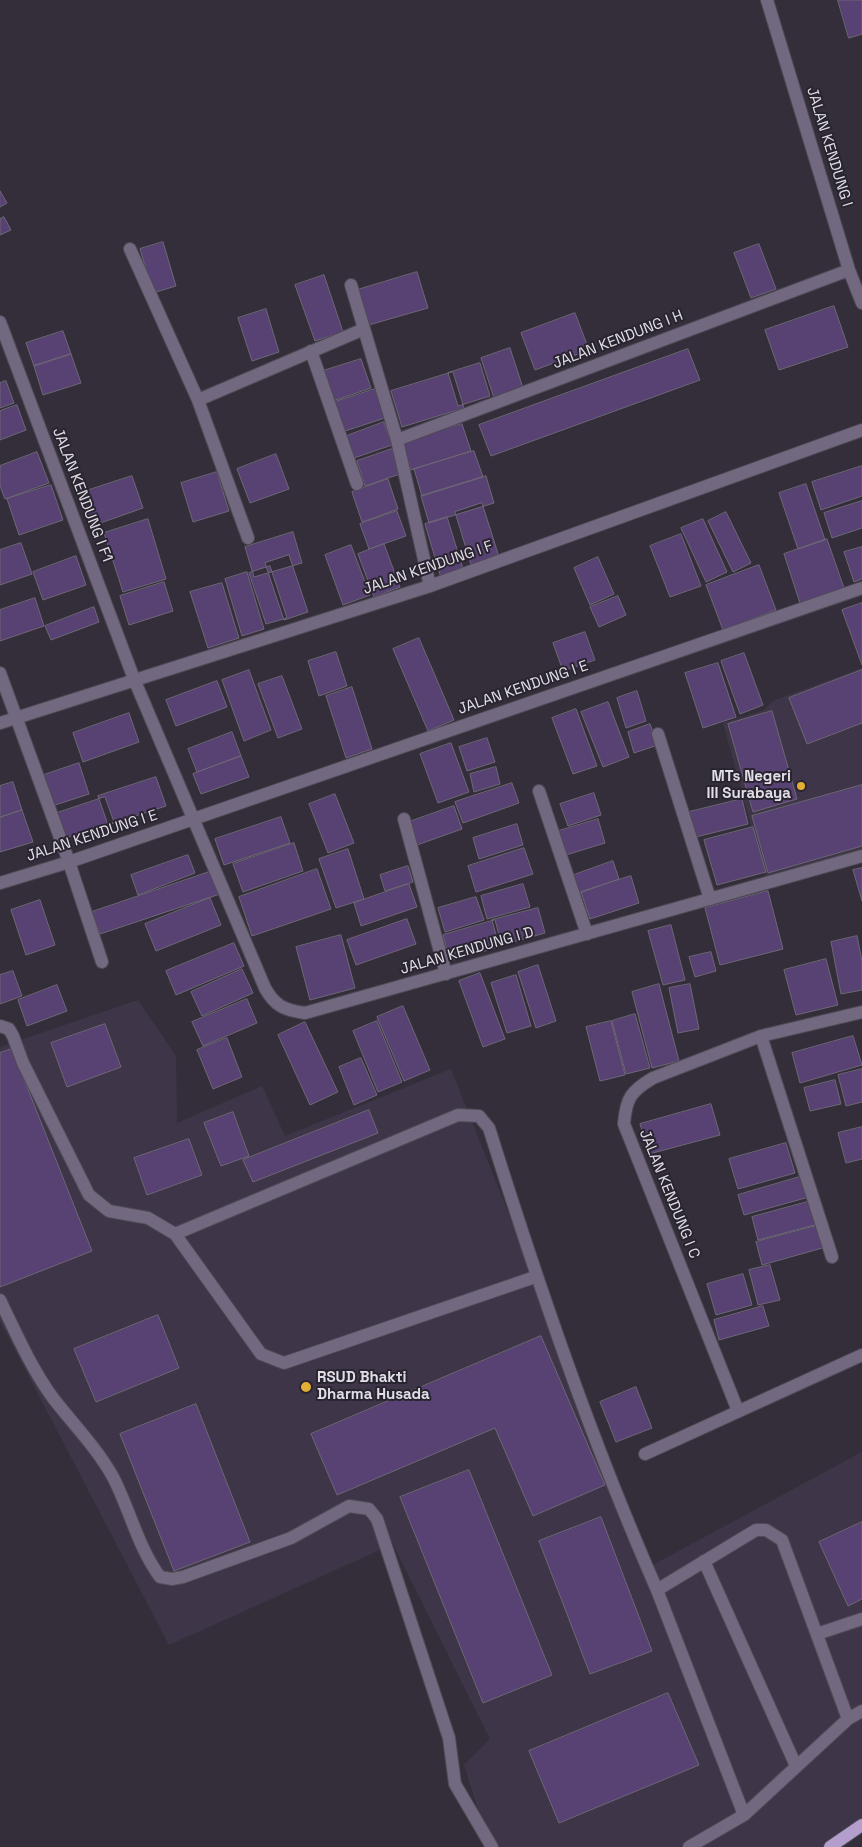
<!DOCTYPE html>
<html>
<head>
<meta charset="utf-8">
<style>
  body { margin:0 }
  canvas { display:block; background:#332e3a }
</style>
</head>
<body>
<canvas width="862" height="1847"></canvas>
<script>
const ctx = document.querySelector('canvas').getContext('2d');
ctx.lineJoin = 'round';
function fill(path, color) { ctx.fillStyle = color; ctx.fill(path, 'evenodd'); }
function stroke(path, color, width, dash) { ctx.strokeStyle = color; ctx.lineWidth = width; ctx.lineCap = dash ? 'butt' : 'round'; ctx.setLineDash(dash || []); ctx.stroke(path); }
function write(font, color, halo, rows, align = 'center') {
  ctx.font = font + ' "Space Grotesk",sans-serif'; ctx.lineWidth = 4; ctx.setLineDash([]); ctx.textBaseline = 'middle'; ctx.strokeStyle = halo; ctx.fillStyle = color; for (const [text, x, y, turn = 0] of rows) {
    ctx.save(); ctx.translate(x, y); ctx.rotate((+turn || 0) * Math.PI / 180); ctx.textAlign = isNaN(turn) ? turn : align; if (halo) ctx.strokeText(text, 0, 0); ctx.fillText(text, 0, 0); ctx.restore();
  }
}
fill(new Path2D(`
  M862,668V849L765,877L723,723L762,711L775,700Z
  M138,1000L176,1056L177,1123L262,1086L285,1136L451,1069L649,1567L862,1452V1822L824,1847H490L464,1765L490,1739L393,1544L169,1645L0,1321V1047Z`), '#3e3648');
const building = new Path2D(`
  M838,0H862V34L849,38Z
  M0,191L7,203L0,207Z
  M4,217L11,230L0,235V219Z
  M163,242L176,286L153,293L140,249Z
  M759,244L776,289L751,298L734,253Z
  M417,272L428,308L365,326L354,291Z
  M324,275L343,332L315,341L295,285Z
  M834,306L848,347L779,370L765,330Z
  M266,309L279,352L252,361L238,318Z
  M575,313L589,350L535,370L521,333Z
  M63,331L71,354L34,366L26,343Z
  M510,348L523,388L494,398L481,358Z
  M688,349L700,380L491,456L479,425Z
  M71,354L81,383L43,395L34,366Z
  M361,359L371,388L333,401L323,371Z
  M480,363L490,396L458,406L448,373Z
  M453,372L464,408L402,427L391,391Z
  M6,381L14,403L0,408V383Z
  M375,389L385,418L345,431L335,402Z
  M17,405L26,430L0,440V411Z
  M384,422L392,445L351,459L344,437Z
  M462,424L471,451L411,470L402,442Z
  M392,449L400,474L365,486L357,461Z
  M474,451L483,477L422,496L414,469Z
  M37,452L49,483L5,499L0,486V466Z
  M276,454L289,489L250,503L237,469Z
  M862,466V496L821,510L812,482Z
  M217,472L229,511L193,522L181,483Z
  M132,476L143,508L92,526L80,493Z
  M486,476L494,503L429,523L421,496Z
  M388,479L398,509L362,522L352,492Z
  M806,484L825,540L798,549L779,493Z
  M51,485L63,520L19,535L7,499Z
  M862,501V528L832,538L824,513Z
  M482,503L500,560L472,568L455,512Z
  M397,511L406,536L369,549L360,524Z
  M726,512L751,563L733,572L708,521Z
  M447,517L464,572L441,578L425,524Z
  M148,519L166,579L123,592L104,533Z
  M703,519L727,572L706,582L681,528Z
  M293,532L302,563L254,577L245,547Z
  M681,534L701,586L670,597L650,546Z
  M827,539L844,588L800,603L784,554Z
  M21,543L32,574L0,585V550Z
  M384,544L400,587L374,597L358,554Z
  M351,545L370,595L343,605L325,555Z
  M862,547V579L854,582L844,552Z
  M289,555L308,612L284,620L265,563Z
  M76,556L86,585L43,600L33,572Z
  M598,557L614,594L590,605L574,568Z
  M759,565L776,610L723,630L706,585Z
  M270,566L287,618L266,624L249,573Z
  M247,572L264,629L242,636L225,579Z
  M164,582L173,611L129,625L120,596Z
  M222,583L239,638L208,648L190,592Z
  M618,596L626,615L599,627L590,607Z
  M35,598L44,626L0,641V610Z
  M862,603V665L842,610Z
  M94,607L99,622L51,640L45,626Z
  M585,632L595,660L563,671L553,643Z
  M419,638L454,720L428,731L393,649Z
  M336,652L347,686L319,696L308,661Z
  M744,653L763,705L740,714L721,661Z
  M718,663L736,717L703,728L685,673Z
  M249,670L271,730L244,741L222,680Z
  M862,670V723L807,744L789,698Z
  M282,676L302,729L278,738L258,684Z
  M217,681L227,707L176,726L166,700Z
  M352,687L372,749L346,758L326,696Z
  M637,691L646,721L626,728L617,698Z
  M608,702L629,757L603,767L581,712Z
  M576,709L597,766L573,774L552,718Z
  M772,711L797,799L753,812L728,724Z
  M129,713L139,742L83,762L73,733Z
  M650,724L658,745L634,753L628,732Z
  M232,732L241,756L197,772L188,749Z
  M487,738L495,762L467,771L459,747Z
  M451,743L469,792L438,803L420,754Z
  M241,756L249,777L201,794L193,774Z
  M79,763L89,794L52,806L41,776Z
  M496,767L500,784L474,792L470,774Z
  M156,777L166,806L108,825L98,796Z
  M13,782L22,810L0,817V786Z
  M512,783L519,803L463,823L455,802Z
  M862,785V846L768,873L752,816Z
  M594,793L601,815L568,826L560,804Z
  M335,794L354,843L328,853L309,804Z
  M105,797L114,822L65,838L57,813Z
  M742,799L748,824L696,837L689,812Z
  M454,806L462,829L417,845L409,822Z
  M22,810L33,842L0,852V818Z
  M281,817L290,843L224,865L215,839Z
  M598,819L605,843L566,855L559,831Z
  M517,824L523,845L479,859L473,838Z
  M753,827L766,872L717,885L704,840Z
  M294,843L303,871L243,892L233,864Z
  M524,848L533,874L476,892L468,866Z
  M348,849L364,899L336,908L319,859Z
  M188,855L195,873L138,895L131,875Z
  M613,861L619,879L577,894L571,876Z
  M408,866L413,882L385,891L380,875Z
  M862,868V901L853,870Z
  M317,869L331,909L252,936L239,897Z
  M215,870L223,893L100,934L92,912Z
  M631,876L639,903L590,919L581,892Z
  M409,884L417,907L361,926L354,903Z
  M523,884L530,907L487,919L481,896Z
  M768,891L783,949L720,965L705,908Z
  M476,897L484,920L445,932L438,908Z
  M210,898L221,925L156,951L145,924Z
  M40,900L55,945L26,955L11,910Z
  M538,908L545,933L499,946L492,920Z
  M407,919L416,944L356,965L347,940Z
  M495,920L502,946L450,961L443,935Z
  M671,925L685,980L663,985L648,931Z
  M341,935L355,988L310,1000L296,947Z
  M857,936L862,961V990L841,994L831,942Z
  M234,943L244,966L176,995L166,971Z
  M711,952L716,971L695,977L689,957Z
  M826,959L838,1005L796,1015L784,970Z
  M538,965L556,1021L536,1028L518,972Z
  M242,969L253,993L202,1016L191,992Z
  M13,971L22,996L0,1004V975Z
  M480,973L505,1039L483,1047L459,981Z
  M516,975L531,1026L507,1033L491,983Z
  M659,984L679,1061L652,1068L632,992Z
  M690,984L699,1029L678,1033L669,988Z
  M57,985L67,1011L27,1026L18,1000Z
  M247,999L257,1023L203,1046L192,1022Z
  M403,1006L430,1070L404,1081L377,1017Z
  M635,1014L650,1068L626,1074L612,1021Z
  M377,1021L402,1082L378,1092L353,1031Z
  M611,1021L625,1075L600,1081L586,1027Z
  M305,1022L338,1092L310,1105L278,1035Z
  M105,1024L121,1067L67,1087L51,1043Z
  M853,1036L862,1065L800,1083L792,1053Z
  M227,1038L242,1077L213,1089L197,1050Z
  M12,1049L92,1251L0,1287V1053Z
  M361,1058L377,1095L354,1105L339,1067Z
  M862,1069V1102L846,1106L838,1075Z
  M835,1080L841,1104L810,1111L804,1088Z
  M711,1104L720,1135L649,1154L640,1124Z
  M369,1110L378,1133L253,1182L243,1160Z
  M233,1112L249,1156L221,1166L204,1123Z
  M862,1127V1159L846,1163L838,1133Z
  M189,1139L202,1175L147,1195L134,1158Z
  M786,1143L795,1173L738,1189L729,1159Z
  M803,1176L809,1197L744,1215L738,1195Z
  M811,1201L818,1224L758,1240L752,1217Z
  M820,1225L826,1247L762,1265L756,1242Z
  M770,1265L780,1300L758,1305L749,1270Z
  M743,1274L752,1305L716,1315L707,1284Z
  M763,1306L769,1326L719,1340L714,1320Z
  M158,1315L179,1368L96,1402L74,1349Z
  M541,1336L605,1485L533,1516L495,1428L337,1495L311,1434Z
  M636,1387L652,1428L616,1442L600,1402Z
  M196,1404L250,1542L174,1571L120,1434Z
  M469,1470L552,1675L483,1703L400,1497Z
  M601,1517L652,1651L590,1674L539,1541Z
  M862,1522V1599L848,1606L819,1542Z
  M668,1693L699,1765L559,1823L529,1751Z`);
fill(building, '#584173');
stroke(building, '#6d6775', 1);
const minor = new Path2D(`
  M767,0L849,270L862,303
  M130,249L198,400L364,329
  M351,285L397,440L430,586
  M0,322L134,679L265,988C275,1006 284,1010 305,1013L862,856
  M311,351L357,484
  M198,400L248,538
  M397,440L849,270
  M0,673L69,862L102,962
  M0,723L430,586L862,430
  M658,734L710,899
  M539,791L587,934
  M404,819L446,974
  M0,883L69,862L862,588
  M0,1026L9,1029L13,1036L23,1063L89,1195L109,1211L148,1218L175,1234L261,1354L284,1363L535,1277
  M761,1036L832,1257
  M175,1234L458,1115L479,1116L489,1128C538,1284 591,1440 657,1590L756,1530H766L782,1540L848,1719
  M0,1300C16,1333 31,1368 53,1398C73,1424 97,1448 113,1477C130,1510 138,1547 160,1577L172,1579L183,1577L291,1538L349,1506L369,1509L377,1519L449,1738L455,1784L492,1847
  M738,1411L624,1124C626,1098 631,1091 653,1078L761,1036L862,1012
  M645,1454L862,1355
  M704,1561L796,1766
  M657,1590L744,1815
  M817,1634L862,1619
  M689,1847L744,1815L848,1719L862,1711`);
const major = new Path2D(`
  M830,1847L862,1825`);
stroke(minor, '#4f4a56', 14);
stroke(major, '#4f4a56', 14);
stroke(minor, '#72687f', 12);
stroke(major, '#b39ece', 12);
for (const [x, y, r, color] of [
  [801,786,5,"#e3ae35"],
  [306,1387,6,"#e3ae35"]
]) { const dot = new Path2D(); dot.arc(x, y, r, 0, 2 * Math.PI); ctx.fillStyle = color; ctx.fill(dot); stroke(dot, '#292430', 2); }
write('15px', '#e1dee6', '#292430', [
  ["JALAN KENDUNG I",829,147,73],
  ["JALAN KENDUNG I H",618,340,-21],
  ["JALAN KENDUNG I F1",82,495,69],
  ["JALAN KENDUNG I F",428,568,-19],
  ["JALAN KENDUNG I E",523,688,-19],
  ["JALAN KENDUNG I E",92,836,-18],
  ["JALAN KENDUNG I D",467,951,-16],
  ["JALAN KENDUNG I C",669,1194,68]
]);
write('bold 15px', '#e1dee6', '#292430', [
  ["MTs Negeri",791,777],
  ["III Surabaya",791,794],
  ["RSUD Bhakti",317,1378,"left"],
  ["Dharma Husada",317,1395,"left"]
], 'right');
</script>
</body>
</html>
